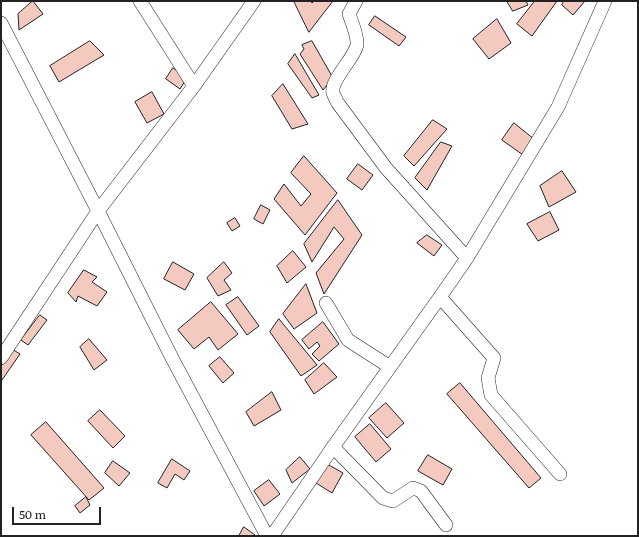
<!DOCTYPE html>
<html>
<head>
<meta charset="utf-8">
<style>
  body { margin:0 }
  #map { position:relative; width:639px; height:537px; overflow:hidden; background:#fff; font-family:Literata,serif }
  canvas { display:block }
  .frame { position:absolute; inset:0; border:2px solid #222; pointer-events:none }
  .scale { position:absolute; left:12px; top:507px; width:89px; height:18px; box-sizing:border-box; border:2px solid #222; border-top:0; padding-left:5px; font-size:12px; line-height:14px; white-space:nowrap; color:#222; -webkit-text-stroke:3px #fff; paint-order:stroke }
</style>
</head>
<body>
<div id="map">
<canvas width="639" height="537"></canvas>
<div class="frame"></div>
<div class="scale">50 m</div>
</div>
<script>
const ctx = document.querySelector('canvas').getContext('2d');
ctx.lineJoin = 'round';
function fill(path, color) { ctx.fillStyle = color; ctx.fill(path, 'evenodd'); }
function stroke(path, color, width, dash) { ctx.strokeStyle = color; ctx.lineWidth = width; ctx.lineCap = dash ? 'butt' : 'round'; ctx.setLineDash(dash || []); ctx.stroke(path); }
const building = new Path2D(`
  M33,1L43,14L19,30L18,14Z
  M294,1H311L312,3L314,1H333L309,32Z
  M507,1H526L528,5L513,11Z
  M535,1H557L532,36L517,24Z
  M564,1H585L573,15L562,5Z
  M375,16L406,37L399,46L369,25Z
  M497,19L511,43L489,59L473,39Z
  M90,41L104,55L59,82L50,66Z
  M312,41L333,78L323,90L300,54L304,49L302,45Z
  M295,54L319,95L312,98L288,64Z
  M173,68L187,78L180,89L166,79Z
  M283,84L308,124L292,129L272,96Z
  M152,92L164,114L147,123L135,102Z
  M433,120L447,129L414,166L404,156Z
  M514,123L534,139L523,155L502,140Z
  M441,142L452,146L427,190L415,178Z
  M304,156L337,193L305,235L274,199L284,184L301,206L311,194L291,173Z
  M358,164L373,175L362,190L347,179Z
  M562,171L576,192L549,207L540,186Z
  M338,200L362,235L324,294L316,273L344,239L334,227L312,262L304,244Z
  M261,205L270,210L263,224L254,219Z
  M550,212L559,230L538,241L527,224Z
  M235,218L240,226L232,231L227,223Z
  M427,235L442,245L434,256L417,243Z
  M293,251L306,267L287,283L277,266Z
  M173,262L194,274L185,290L164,279Z
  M224,262L232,273L224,280L231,290L218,296L207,278Z
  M84,270L97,277L92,282L107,292L97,306L78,296L76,302L68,293Z
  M306,284L317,313L294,329L283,314Z
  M238,297L259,326L247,335L226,305Z
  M211,302L238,334L218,350L209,337L194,349L178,330Z
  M40,315L47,320L28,345L21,340Z
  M279,319L317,365L301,376L270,332Z
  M323,322L339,344L319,361L312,354L320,346L317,342L309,349L302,340Z
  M89,339L107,360L94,370L80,347Z
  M12,349L20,354L2,380L1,379V367Z
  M220,357L234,373L223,383L209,366Z
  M324,363L337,377L314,394L305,380Z
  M460,383L541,478L529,488L447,394Z
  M272,392L281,410L254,426L246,412Z
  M386,403L404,423L387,438L369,418Z
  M100,410L125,436L113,448L88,421Z
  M46,422L104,488L89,500L31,435Z
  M370,424L391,449L376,462L355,437Z
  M428,455L452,469L443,485L418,471Z
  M300,457L310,469L292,483L286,470Z
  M172,459L190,471L184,480L175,474L167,488L158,483Z
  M113,461L130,473L119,486L105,473Z
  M327,464L343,473L332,493L316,483Z
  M269,480L280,494L264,506L254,491Z
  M86,497L90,505L80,513L75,506Z
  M244,527L255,535V536H239Z`);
fill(building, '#f3c9c0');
stroke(building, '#222', 1);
const minor = new Path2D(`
  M140,1L194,86
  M356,1L349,14C352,22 358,37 357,45C354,59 330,80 333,93C334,96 336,99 337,102L386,168L467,258
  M1,23L98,211L172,358L267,536
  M440,297L494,358L488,378L491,395L560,474
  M326,303L348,340L390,367
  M1,358L98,211L194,86L254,1
  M333,447L383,498L393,501L413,488L421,491L446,525
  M272,536L333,447L440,297L467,258L558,107L605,1`);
stroke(minor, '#222', 14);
stroke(minor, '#fff', 13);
</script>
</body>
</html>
